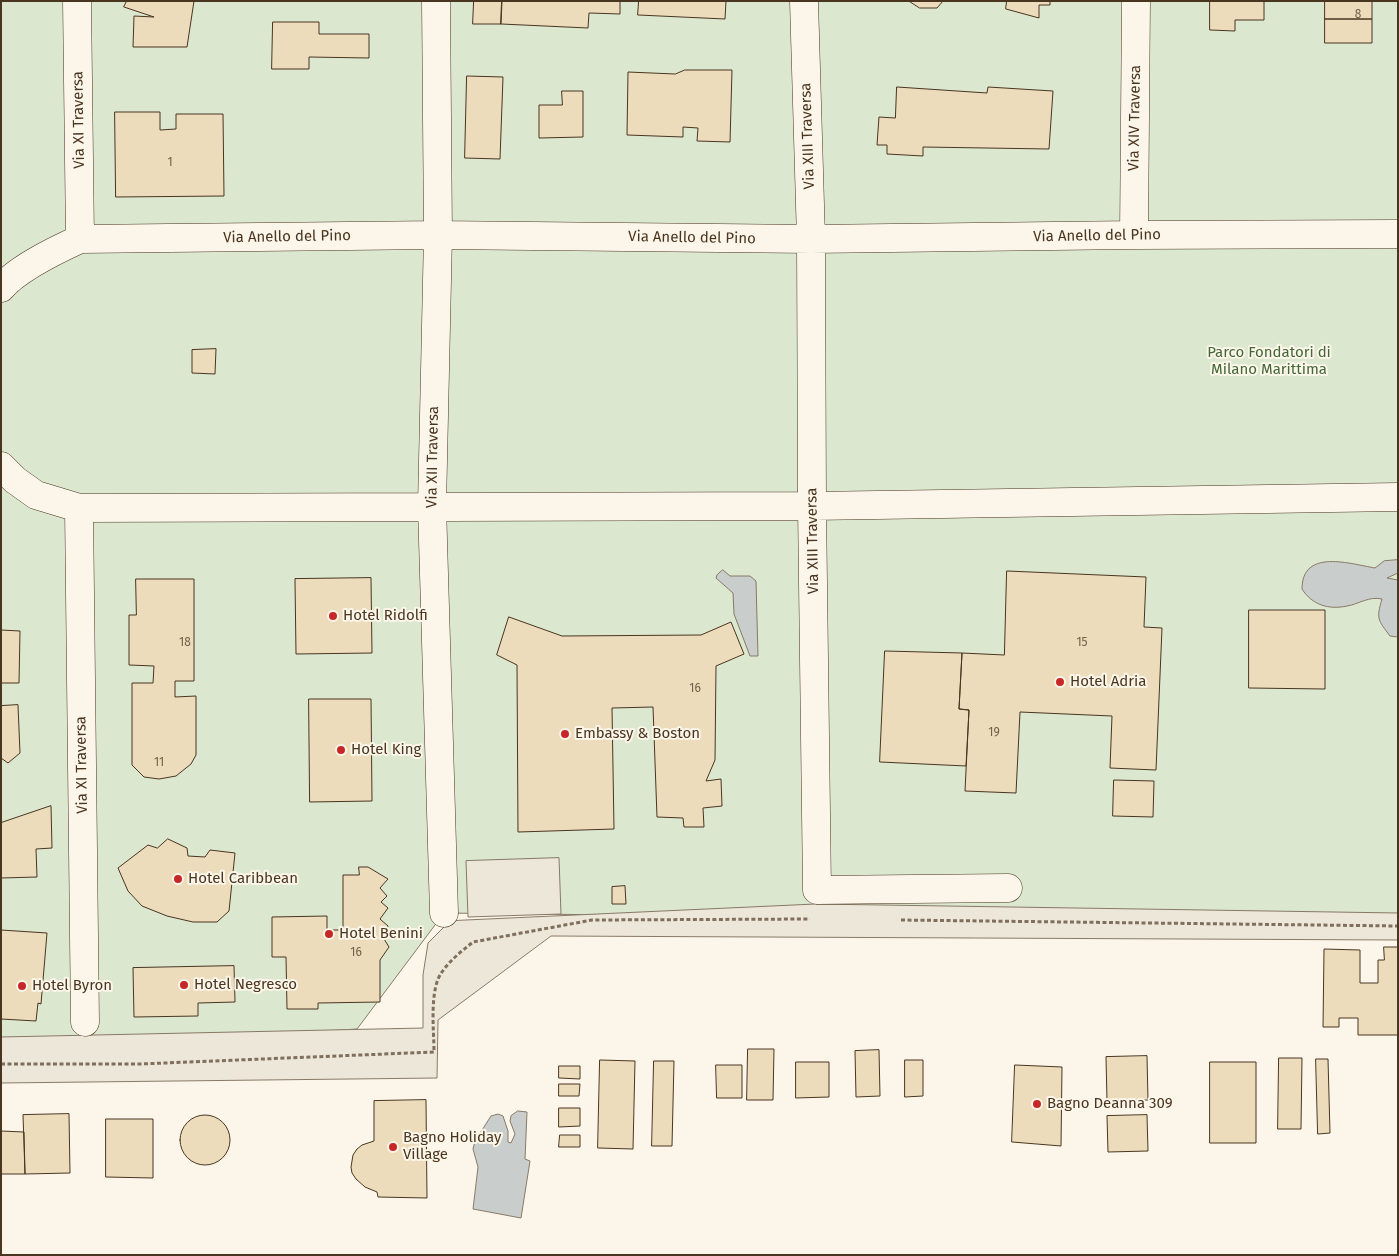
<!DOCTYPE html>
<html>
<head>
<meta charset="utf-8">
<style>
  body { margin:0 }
  #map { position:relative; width:1399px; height:1256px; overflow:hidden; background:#fbf6e9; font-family:"Fira Sans",sans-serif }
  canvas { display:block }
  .frame { position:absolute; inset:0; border:2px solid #4a3520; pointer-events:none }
</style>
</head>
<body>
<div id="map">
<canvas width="1399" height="1256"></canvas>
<div class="frame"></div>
</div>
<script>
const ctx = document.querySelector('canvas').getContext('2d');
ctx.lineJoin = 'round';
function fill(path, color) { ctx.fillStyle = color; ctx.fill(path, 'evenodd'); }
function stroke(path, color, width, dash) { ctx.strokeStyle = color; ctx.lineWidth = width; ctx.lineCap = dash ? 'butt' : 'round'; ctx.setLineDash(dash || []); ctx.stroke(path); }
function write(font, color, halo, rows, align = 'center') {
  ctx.font = font + ' "Fira Sans",sans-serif'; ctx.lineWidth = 4; ctx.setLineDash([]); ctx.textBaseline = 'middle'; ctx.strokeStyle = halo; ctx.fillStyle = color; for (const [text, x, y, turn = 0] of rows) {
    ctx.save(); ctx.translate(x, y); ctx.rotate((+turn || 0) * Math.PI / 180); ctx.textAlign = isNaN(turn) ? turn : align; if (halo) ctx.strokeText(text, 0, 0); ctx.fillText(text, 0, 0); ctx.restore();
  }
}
const green = new Path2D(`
  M1,1H1398V924L444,913L357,1029L1,1051Z`);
fill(green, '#dce7d0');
stroke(green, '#887966', 1);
const parking = new Path2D(`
  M559,858L561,914L468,917L466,861Z
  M816,904L1398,913V940L551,936L438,1020L437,1078L1,1083V1037L423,1028V975L428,943L450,921Z`);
fill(parking, '#ede7d9');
stroke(parking, '#887966', 1);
const water = new Path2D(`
  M1398,560V573L1387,578L1398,580V637L1390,636C1378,620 1376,619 1382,599C1369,596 1359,604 1347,606C1329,610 1312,605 1302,589C1302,548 1351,564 1375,568L1384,561Z
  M723,570L730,576H750L756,581L758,656H750L734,614L733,593L716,578L717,575Z
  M518,1111L527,1112L525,1159L530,1161L521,1218L473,1209L478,1167L473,1149L475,1141L491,1116L498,1114L503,1116L508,1131V1142L511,1143L515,1134L510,1121L511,1116Z`);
fill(water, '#c9cecd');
stroke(water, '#887966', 1);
const building = new Path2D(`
  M127,1H194L187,47H133L134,16L154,17L124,7Z
  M474,1H502L501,24H473Z
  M502,1H620V14L589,13L588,28L501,24Z
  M639,1H726L725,19L638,15Z
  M909,1H943L937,8H920Z
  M1007,1H1050V5H1039V18L1006,9Z
  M1210,1H1264V20H1235V31L1210,30Z
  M1325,1H1372V19H1325Z
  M1325,19H1372V43H1325Z
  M273,22H319V34H369V58L309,57V69H272Z
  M685,70H732L730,142L697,141L698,128L683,127V137L627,135L628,72L675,74Z
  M467,76L503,77L500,159L465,158Z
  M897,87L987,93L988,87L1053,91L1049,149L923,147V156L887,154V145H877L879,117L895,118Z
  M562,91H583V137L539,138V105H562Z
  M115,112H160V130L176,129V114H223L224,196L116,197Z
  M216,349L215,374L192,373V350Z
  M1007,571L1146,577L1144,627L1162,628L1156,770L1110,768L1112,716L1020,712L1016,793L965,791L969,710L959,709L962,653L1004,655Z
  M371,578L372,653L296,654L295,579Z
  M136,579H194V681H175V697L196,696V755L191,764L176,776L159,779L144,777L132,765V683H153L154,666L129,665V615H136Z
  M1249,610H1325V689L1249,688Z
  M509,617L562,636L701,635L731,622L744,654L716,666L715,760L706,781L721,779L722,806L703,808L704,827H684L683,818L657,817L653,707L612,708L614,829L518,832L517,665L497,655Z
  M1,630L20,631L19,683H1Z
  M885,651L962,653L959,709L969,710L966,766L880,762Z
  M309,699H371L372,801L310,802Z
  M18,705L20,753L8,763L1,758V706Z
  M1114,780L1154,781L1153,817L1113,816Z
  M51,806L52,848L36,849L37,877L1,878V823Z
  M168,839L187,848L188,856L205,857L210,850L235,853L229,911L217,922H193L167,916L142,906L128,891L118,868L148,845L157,848Z
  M359,867H368L388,879L380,888L387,896L381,902L388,908L380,919L388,926L384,939L389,947L380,960V1002L318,1003V1009H287L286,957H272V917L327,916V930H343V875H359Z
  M625,886L626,904H612V887Z
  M1,930L47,933L41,1004L38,1003L36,1021L1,1019Z
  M1384,947H1398V1035H1358V1018H1339V1027H1323L1324,949L1360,950V983H1378V960H1384Z
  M234,966L235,1002L198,1003V1016L134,1017L133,968Z
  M748,1049H774L773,1100H747Z
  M879,1050L880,1096L856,1097L855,1051Z
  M1147,1056L1148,1100L1107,1101L1106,1057Z
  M1279,1058H1302L1301,1129H1278Z
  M1316,1059H1328L1330,1133L1318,1134Z
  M600,1060L635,1061L633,1149L598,1148Z
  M905,1060H923V1096L905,1097Z
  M654,1061H674L672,1146H652Z
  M796,1062H829V1097L796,1098Z
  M1210,1062H1256V1143H1210Z
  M716,1065H742V1098H717Z
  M1015,1065L1062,1067L1061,1146L1012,1142Z
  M559,1066H580V1079L559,1078Z
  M559,1084H580L579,1096H559Z
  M426,1100L427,1198L378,1197L377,1192L365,1187L356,1179L352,1173L351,1167L353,1155L357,1149L362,1145L374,1141V1101Z
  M559,1108H580V1126L559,1127Z
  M69,1114L70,1173L25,1174L23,1115Z
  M1147,1115L1148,1151L1108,1152L1107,1116Z
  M180 1140a25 25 0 1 1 50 0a25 25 0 1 1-50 0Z
  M106,1119H153V1178L106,1177Z
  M1,1131L24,1132L25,1174H1Z
  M560,1135H580V1147H559Z`);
fill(building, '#ecdcbc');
stroke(building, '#4a3520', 1);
const minor = new Path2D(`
  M77,1L80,239
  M436,1L438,235L432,506L444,913
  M804,1L811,239L812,506L817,890L1008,888
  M1134,235L1136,1
  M1,288C18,268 56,250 80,239L438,235L811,239L1134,235L1398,234
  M1,466L15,480L36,495L79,508L812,506L1398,497
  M79,508L85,1022`);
stroke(minor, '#4a3520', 29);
stroke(new Path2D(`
  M901,920L1398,926
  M1,1064H140L434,1052C434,1031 429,989 442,972C450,960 462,951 473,942L592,920L810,919`), '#7f6f5c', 3, [4, 2.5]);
stroke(minor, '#fbf6e9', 28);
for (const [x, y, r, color] of [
  [333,616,5,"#c62828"],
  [1060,682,5,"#c62828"],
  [565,734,5,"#c62828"],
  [341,750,5,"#c62828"],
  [178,879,5,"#c62828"],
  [329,934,5,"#c62828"],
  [184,985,5,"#c62828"],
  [22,986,5,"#c62828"],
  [1037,1104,5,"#c62828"],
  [393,1147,5,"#c62828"]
]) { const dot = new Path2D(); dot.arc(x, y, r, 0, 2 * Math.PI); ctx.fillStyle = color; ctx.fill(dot); stroke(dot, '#fbf6e9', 2); }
write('12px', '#725f47', null, [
  ["8",1358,15],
  ["1",170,163],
  ["18",185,643],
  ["15",1082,643],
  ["16",695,689],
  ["19",994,733],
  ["11",159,763],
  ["16",356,953]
]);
write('15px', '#4a3520', '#fbf6e9', [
  ["Via XIV Traversa",1135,118,-89],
  ["Via XI Traversa",79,120,-91],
  ["Via XIII Traversa",808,136,-92],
  ["Via Anello del Pino",1097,236,-1],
  ["Via Anello del Pino",287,237,-1],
  ["Via Anello del Pino",692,238,1],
  ["Via XII Traversa",433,457,-89],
  ["Via XIII Traversa",813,541,-91],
  ["Via XI Traversa",82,765,-91]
]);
write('15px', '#436837', '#fbf6e9', [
  ["Parco Fondatori di",1269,353],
  ["Milano Marittima",1269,370]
]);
write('15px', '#4a3520', '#fbf6e9', [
  ["Hotel Ridolfi",343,616],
  ["Hotel Adria",1070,682],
  ["Embassy & Boston",575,734],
  ["Hotel King",351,750],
  ["Hotel Caribbean",188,879],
  ["Hotel Benini",339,934],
  ["Hotel Negresco",194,985],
  ["Hotel Byron",32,986],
  ["Bagno Deanna 309",1047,1104],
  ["Bagno Holiday",403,1138],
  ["Village",403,1155]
], 'left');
</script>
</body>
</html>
